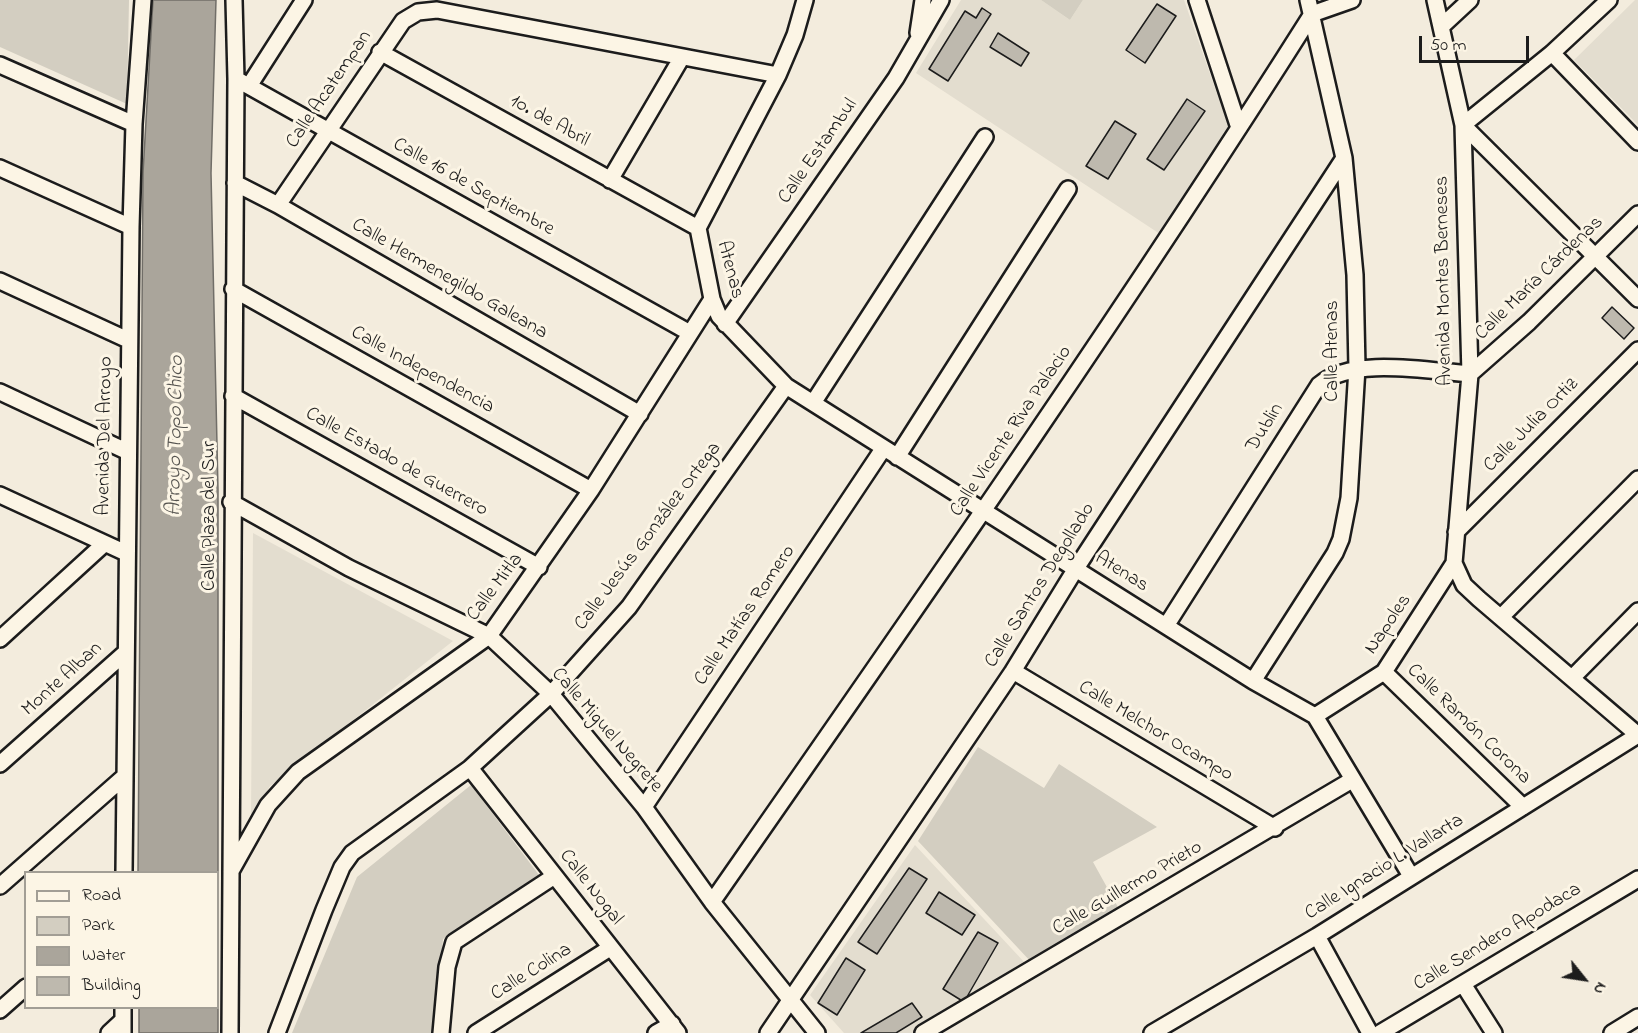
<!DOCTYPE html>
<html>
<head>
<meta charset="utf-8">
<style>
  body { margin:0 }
  #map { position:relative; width:1638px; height:1033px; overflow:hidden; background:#f3ecdd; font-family:"Indie Flower",sans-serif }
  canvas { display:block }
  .legend { position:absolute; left:24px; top:871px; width:195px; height:138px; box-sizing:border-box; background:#fcf5e5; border:2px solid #a29e95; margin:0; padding:8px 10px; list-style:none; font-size:18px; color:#1c1c1c }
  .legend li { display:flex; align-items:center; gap:12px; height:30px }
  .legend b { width:30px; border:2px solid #a29e95 }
  .north { position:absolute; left:1554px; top:949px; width:60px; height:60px; -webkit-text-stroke:4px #fcf5e5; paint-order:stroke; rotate:120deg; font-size:16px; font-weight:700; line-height:24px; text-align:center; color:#1c1c1c }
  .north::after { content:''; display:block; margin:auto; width:21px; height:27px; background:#1c1c1c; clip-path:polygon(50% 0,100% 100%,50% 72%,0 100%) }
  .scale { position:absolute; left:1419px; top:36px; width:110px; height:27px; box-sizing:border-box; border:3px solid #1c1c1c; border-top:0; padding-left:8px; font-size:18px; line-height:21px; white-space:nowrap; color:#1c1c1c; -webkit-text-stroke:4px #fcf5e5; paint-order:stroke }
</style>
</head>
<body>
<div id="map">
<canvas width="1638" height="1033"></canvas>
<ul class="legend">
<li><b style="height:8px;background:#fcf5e5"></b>Road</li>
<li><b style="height:16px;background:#d3cec1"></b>Park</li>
<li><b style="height:16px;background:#aaa59b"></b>Water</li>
<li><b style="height:16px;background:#beb9ae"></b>Building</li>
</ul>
<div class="north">N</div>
<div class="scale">50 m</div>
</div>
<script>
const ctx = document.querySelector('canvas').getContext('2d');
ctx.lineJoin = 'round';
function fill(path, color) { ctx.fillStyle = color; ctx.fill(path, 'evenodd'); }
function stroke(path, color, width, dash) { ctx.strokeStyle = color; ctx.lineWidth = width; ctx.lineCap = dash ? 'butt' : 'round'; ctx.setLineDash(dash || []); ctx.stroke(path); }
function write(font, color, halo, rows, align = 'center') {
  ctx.font = font + ' "Indie Flower",sans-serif'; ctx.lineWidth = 6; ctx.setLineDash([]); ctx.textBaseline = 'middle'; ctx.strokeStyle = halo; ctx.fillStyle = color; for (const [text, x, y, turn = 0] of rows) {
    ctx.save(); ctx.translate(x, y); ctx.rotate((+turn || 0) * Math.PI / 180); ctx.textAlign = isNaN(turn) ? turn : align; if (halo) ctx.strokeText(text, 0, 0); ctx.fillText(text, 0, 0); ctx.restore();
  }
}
fill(new Path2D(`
  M961,0H1041L1070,20L1083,0H1184L1229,128L1160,234L916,73Z
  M1635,0H1638V125L1574,60Z
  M253,533L453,641L270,786L251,820Z
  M915,845L1026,964L912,1033H844L810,995Z`), '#e3ddcf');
fill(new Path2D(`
  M0,0H129L127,104L0,47Z
  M1041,0H1083L1070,20Z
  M978,747L1044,788L1059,764L1157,827L1093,862L1119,909L1032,963L918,841Z
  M471,785L539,875L443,939L433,1033H292L357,877Z`), '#d3cec1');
const water = new Path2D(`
  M153,0H216L211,173L218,490V1033H139V1008H218V872H138L143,173Z`);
fill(water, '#aaa59b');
stroke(water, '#716e68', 1.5);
const building = new Path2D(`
  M1157,4L1176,16L1145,63L1126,50Z
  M982,8L991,14L948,81L929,69L965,11L976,18Z
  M998,33L1029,53L1021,66L990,47Z
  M1187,99L1205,111L1164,170L1147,159Z
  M1115,121L1136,134L1108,179L1086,166Z
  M1612,307L1634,328L1624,339L1602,318Z
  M909,868L927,879L877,954L858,942Z
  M939,892L975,915L962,935L926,913Z
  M978,932L998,943L964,1002L943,989Z
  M846,958L865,970L837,1015L818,1003Z
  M912,1003L922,1017L896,1033H861Z`);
fill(building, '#beb9ae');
stroke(building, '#1c1c1c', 1.5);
const minor = new Path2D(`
  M805,0L795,35L778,75L698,228L712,299L719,316L786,386L1253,681L1315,716L1411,876
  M1197,0L1239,128
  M1435,0L1463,125L1470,374L1454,563L1464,585L1479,599L1638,735
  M1442,26L1470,0
  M918,33L923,0
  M380,52L698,228
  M1552,53L1638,142
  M0,65L134,124
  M236,79L690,333
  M249,86L304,0
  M1463,125L1638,299
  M1463,125L1552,53L1609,0
  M0,168L131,227
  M610,180L682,57
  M235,183L278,205L640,414
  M278,205L403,21L418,12L437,10L778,75
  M0,281L128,340
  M233,289L591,490
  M725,324L896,78L941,0
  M0,392L126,451
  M233,396L539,567
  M813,403L985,137
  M897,457L1068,189
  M0,495L126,553
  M231,502L349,568L489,636L551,694L644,807L712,902L817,1033
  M1456,532L1638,350
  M1501,617L1638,479
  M1166,626L1319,385C1352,356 1427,371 1470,374L1529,322L1638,214
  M0,639L104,544
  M1013,671L1275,828
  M1384,672L1523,807
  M1573,677L1638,611
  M1253,681L1335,553L1341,539L1349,498L1357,368L1355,275L1344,158L1308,0
  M1315,716L1384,672L1454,563
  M0,764L126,652
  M470,768L678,1033
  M644,807L883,449
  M231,871L268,805L298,772L489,636L591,490L712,299
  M124,872L131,227L134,124L143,0
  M0,886L125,776
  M712,902C916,609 1121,316 1312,14L1352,0
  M1317,936L1370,1033
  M1463,984L1494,1033
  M0,1010L26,987
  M109,1033L123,1020
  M123,1033V1008
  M230,1033L236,79L234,0
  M277,1033L324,910L342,867L352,853L470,768L551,694L629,607L786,386
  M441,1033L447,967L454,942L553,877
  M476,1033L610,948
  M656,1033L672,1024
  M768,1033L1013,671L1075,570L1344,158
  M923,1033L1352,780
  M1152,1033L1317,936L1638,735
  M1380,1033L1638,879
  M1612,1033L1638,1017`);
stroke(minor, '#1c1c1c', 20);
stroke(minor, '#fcf5e5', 15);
write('20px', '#1c1c1c', '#fcf5e5', [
  ["Calle Acatempan",330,90,-56],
  ["1o. de Abril",549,122,29],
  ["Calle Estambul",819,152,-55],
  ["Calle 16 de Septiembre",473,188,29],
  ["Atenas",729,270,75],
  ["Calle María Cárdenas",1540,279,-44],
  ["Calle Hermenegildo Galeana",449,280,30],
  ["Avenida Montes Berneses",1445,281,-91],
  ["Calle Atenas",1334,351,-90],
  ["Calle Independencia",422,371,29],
  ["Calle Julia Ortiz",1532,426,-45],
  ["Dublin",1266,428,-58],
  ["Calle Vicente Riva Palacio",1012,432,-56],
  ["Avenida Del Arroyo",106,436,-89],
  ["Calle Estado de Guerrero",396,463,29],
  ["Calle Plaza del Sur",211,516,-90],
  ["Calle Jesús González Ortega",649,537,-53],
  ["Atenas",1121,573,32],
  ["Calle Santos Degollado",1041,586,-58],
  ["Calle Mitla",496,588,-53],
  ["Calle Matías Romero",746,616,-56],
  ["Napoles",1389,625,-56],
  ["Monte Alban",63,680,-42],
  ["Calle Ramón Corona",1468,725,44],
  ["Calle Miguel Negrete",606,731,49],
  ["Calle Melchor Ocampo",1155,732,31],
  ["Calle Ignacio L. Vallarta",1385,868,-32],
  ["Calle Nogal",590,888,52],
  ["Calle Guillermo Prieto",1128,889,-30],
  ["Calle Sendero Apodaca",1498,938,-31],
  ["Calle Colina",532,973,-32]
]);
write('italic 21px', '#55534f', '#fcf5e5', [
  ["Arroyo Topo Chico",177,436,-89]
]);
</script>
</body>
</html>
